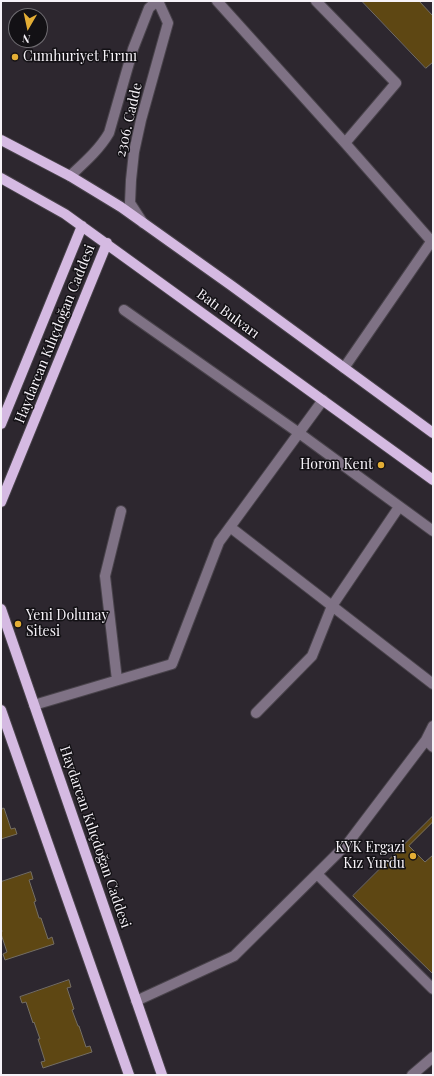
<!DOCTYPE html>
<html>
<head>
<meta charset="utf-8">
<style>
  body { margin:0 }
  #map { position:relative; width:434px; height:1076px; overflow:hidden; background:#2d272f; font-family:"Playfair Display",serif }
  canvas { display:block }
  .frame { position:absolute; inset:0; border:2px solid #f6f2f8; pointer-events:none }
  .north { position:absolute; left:8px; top:8px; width:40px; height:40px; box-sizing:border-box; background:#131115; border:1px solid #6e6b70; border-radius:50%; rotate:189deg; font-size:11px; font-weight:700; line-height:16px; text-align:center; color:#f6f2f8 }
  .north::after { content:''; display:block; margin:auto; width:14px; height:18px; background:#e4ae35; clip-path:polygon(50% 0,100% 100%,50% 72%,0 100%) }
</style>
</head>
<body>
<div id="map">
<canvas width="434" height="1076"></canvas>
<div class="frame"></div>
<div class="north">N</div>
</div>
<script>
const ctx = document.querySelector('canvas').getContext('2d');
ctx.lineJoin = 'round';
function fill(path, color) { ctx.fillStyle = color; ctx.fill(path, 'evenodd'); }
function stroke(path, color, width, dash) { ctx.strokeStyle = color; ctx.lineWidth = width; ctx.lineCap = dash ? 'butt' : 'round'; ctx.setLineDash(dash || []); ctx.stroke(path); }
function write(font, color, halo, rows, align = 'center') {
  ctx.font = font + ' "Playfair Display",serif'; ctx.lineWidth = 3; ctx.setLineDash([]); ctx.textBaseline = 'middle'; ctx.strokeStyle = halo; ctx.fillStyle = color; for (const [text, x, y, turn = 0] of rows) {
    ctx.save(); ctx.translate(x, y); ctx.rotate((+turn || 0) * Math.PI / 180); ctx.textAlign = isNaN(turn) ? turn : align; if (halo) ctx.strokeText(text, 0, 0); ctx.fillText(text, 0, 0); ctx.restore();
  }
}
const building = new Path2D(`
  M362,1H419L433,16V62L426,68Z
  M1,804L2,809L4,808L11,829L15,828L17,834L1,839Z
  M433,816V974L353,896Z
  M433,822V855L425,862L409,846Z
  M31,872L33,879L29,880L36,901L34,902L39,918H41L48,939L52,937L54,944L5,960L3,954L7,952L1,934L2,931L1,928V882Z
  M69,980L71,987L67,988L74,1009L72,1010L78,1026H79L86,1047L90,1046L92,1052L43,1068L41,1062L45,1061L38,1039H40L34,1022L33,1023L26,1002L22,1003L20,997Z`);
fill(building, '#5e4713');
stroke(building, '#746e64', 1);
const minor = new Path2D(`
  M217,1L345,143L433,243
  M316,1L396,83L345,143
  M70,176C84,163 99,150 109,133L133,49L149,8L157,1
  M143,223L130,203L131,180L134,152L141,120L168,23L158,1
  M124,310L299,433L433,531
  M344,368L433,239
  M230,527L433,684
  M117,680L105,576L121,511
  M34,705L172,664L219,542L323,400
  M256,713L312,656L332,606L399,507
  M433,726L426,740L433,747
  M317,874L433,989
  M136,1001L234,956L348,843L426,740
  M412,1075L433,1057`);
const major = new Path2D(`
  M1,140L70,176L121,207L232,286L433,433
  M1,178L65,214L433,480
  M1,424L82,226
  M1,502L107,243
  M1,609L162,1075
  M1,710L129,1075`);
stroke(minor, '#49434b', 12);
stroke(major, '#49434b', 12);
stroke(minor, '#7f7285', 10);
stroke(major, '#d5bae2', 10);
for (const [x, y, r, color] of [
  [15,57,4,"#e4ae35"],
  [381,465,4,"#e4ae35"],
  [18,624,4,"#e4ae35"],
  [413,856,4,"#e4ae35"]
]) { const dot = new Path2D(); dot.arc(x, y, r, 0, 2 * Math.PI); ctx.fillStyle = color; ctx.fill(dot); stroke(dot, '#131115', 1.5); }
write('14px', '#f6f2f8', '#131115', [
  ["Cumhuriyet Fırını",23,57],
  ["Horon Kent",373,465,"right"],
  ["Yeni Dolunay",26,616],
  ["Sitesi",26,632],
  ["KYK Ergazi",405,848,"right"],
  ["Kız Yurdu",405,864,"right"]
], 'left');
write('14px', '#f6f2f8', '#131115', [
  ["2306. Cadde",129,120,-77],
  ["Batı Bulvarı",228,314,36],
  ["Haydarcan Kılıçdoğan Caddesi",55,334,-68],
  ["Haydarcan Kılıçdoğan Caddesi",95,837,71]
]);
</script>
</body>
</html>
